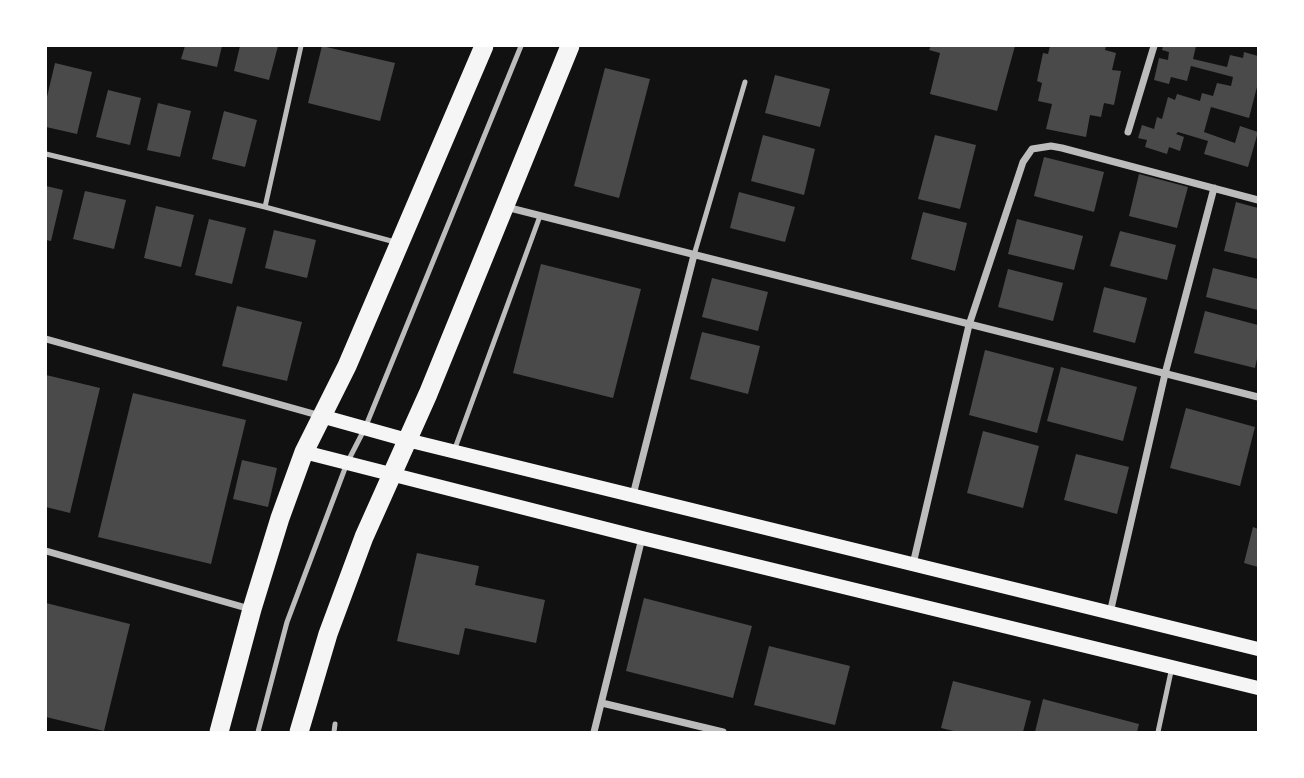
<!DOCTYPE html>
<html>
<head>
<meta charset="utf-8">
<style>
  body { margin:0 }
  #map { position:relative; width:1304px; height:778px; overflow:hidden; background:#111; font-family:"Work Sans",sans-serif }
  canvas { display:block }
  .frame { position:absolute; inset:0; border:47px solid #fff; pointer-events:none }
</style>
</head>
<body>
<div id="map">
<canvas width="1304" height="778"></canvas>
<div class="frame"></div>
</div>
<script>
const ctx = document.querySelector('canvas').getContext('2d');
ctx.lineJoin = 'round';
function fill(path, color) { ctx.fillStyle = color; ctx.fill(path, 'evenodd'); }
function stroke(path, color, width, dash) { ctx.strokeStyle = color; ctx.lineWidth = width; ctx.lineCap = dash ? 'butt' : 'round'; ctx.setLineDash(dash || []); ctx.stroke(path); }
fill(new Path2D(`
  M185,46H222L217,67L181,59Z
  M240,46H278L269,80L234,71Z
  M322,46L395,63L380,121L308,103Z
  M931,46H1015L997,111L930,94L940,53L929,50Z
  M1050,46H1106L1105,50L1116,53L1112,70L1121,71L1114,105L1104,103L1101,117L1090,115L1086,137L1046,129L1052,104L1038,101L1042,83L1037,81L1043,53L1048,54Z
  M1163,46H1196L1193,59L1227,67L1230,55L1243,58L1244,52L1258,56V83L1249,118L1211,107L1204,132L1235,143L1240,126L1258,132L1248,167L1204,154L1208,141L1178,132L1176,134L1184,137L1180,151L1169,147L1167,154L1145,147L1147,140L1138,138L1142,125L1154,129L1157,117L1162,119L1168,97L1175,100L1177,94L1200,101L1202,93L1213,96L1217,83L1231,86L1233,77L1191,66L1187,81L1171,77L1169,84L1154,80L1159,58L1168,60L1169,52L1162,50Z
  M55,63L92,72L77,134L46,127V101Z
  M605,68L650,79L619,198L574,186Z
  M775,75L830,89L820,127L765,113Z
  M108,90L141,98L130,145L96,137Z
  M158,103L191,111L180,157L147,150Z
  M224,111L257,120L245,167L212,159Z
  M763,135L815,149L804,195L751,181Z
  M935,135L976,145L960,209L918,199Z
  M1044,157L1104,172L1094,212L1034,196Z
  M1139,174L1188,187L1177,228L1129,216Z
  M46,186L63,190L51,241L46,240Z
  M85,191L126,200L114,249L73,239Z
  M739,192L795,207L785,242L730,228Z
  M1236,202L1258,208V259L1224,251Z
  M156,206L194,215L181,267L144,258Z
  M923,212L967,223L955,271L911,259Z
  M209,219L246,228L232,284L195,275Z
  M1017,219L1083,236L1074,270L1008,254Z
  M274,230L316,240L307,278L265,268Z
  M1120,231L1176,245L1167,280L1110,266Z
  M541,264L641,289L613,398L513,373Z
  M1213,268L1258,279V310L1206,297Z
  M1008,269L1063,283L1053,321L998,307Z
  M712,278L768,292L758,331L702,317Z
  M1104,287L1147,298L1135,343L1093,332Z
  M237,306L302,322L287,381L222,366Z
  M1205,311L1258,325V354L1255,368L1194,353Z
  M702,332L760,346L748,394L690,379Z
  M985,350L1054,368L1037,433L969,415Z
  M1061,367L1137,387L1123,441L1047,421Z
  M46,375L100,388L70,513L46,507Z
  M133,393L246,420L211,564L98,537Z
  M1186,408L1255,427L1240,486L1170,468Z
  M983,431L1039,446L1023,508L967,493Z
  M1076,454L1129,467L1117,514L1064,500Z
  M242,460L277,468L268,507L233,499Z
  M1253,527L1258,529V567L1244,563Z
  M417,553L479,566L475,585L545,600L536,643L465,628L459,655L397,641Z
  M644,598L752,626L733,698L626,671Z
  M46,603L130,624L104,731L46,717Z
  M769,646L850,666L835,725L754,705Z
  M953,681L1031,701L1023,732H958L941,728Z
  M1043,699L1139,724L1137,732H1035Z`), '#4a4a4a');
stroke(new Path2D(`
  M46,154L265,207L395,242
  M265,207L301,46
  M694,255L745,82
  M454,451L540,216
  M258,732L287,622L347,463L365,428L521,46
  M334,732L335,724
  M1158,732L1172,667`), '#bcbcbc', 5);
stroke(new Path2D(`
  M1128,132L1154,46
  M506,207L1258,397
  M46,339L321,416
  M633,495L694,255
  M46,551L250,609
  M913,564L969,325L1023,162L1032,149L1051,146L1062,148L1258,200
  M1110,613L1165,374L1214,188
  M602,703L723,732
  M594,732L642,538`), '#bcbcbc', 7);
stroke(new Path2D(`
  M321,416L407,440L1258,649
  M304,452L642,538L1258,688`), '#f5f5f5', 14);
stroke(new Path2D(`
  M219,732L252,609L280,518L304,452L347,366L484,46
  M299,732L328,634L364,537L428,394L570,46`), '#f5f5f5', 19);
</script>
</body>
</html>
